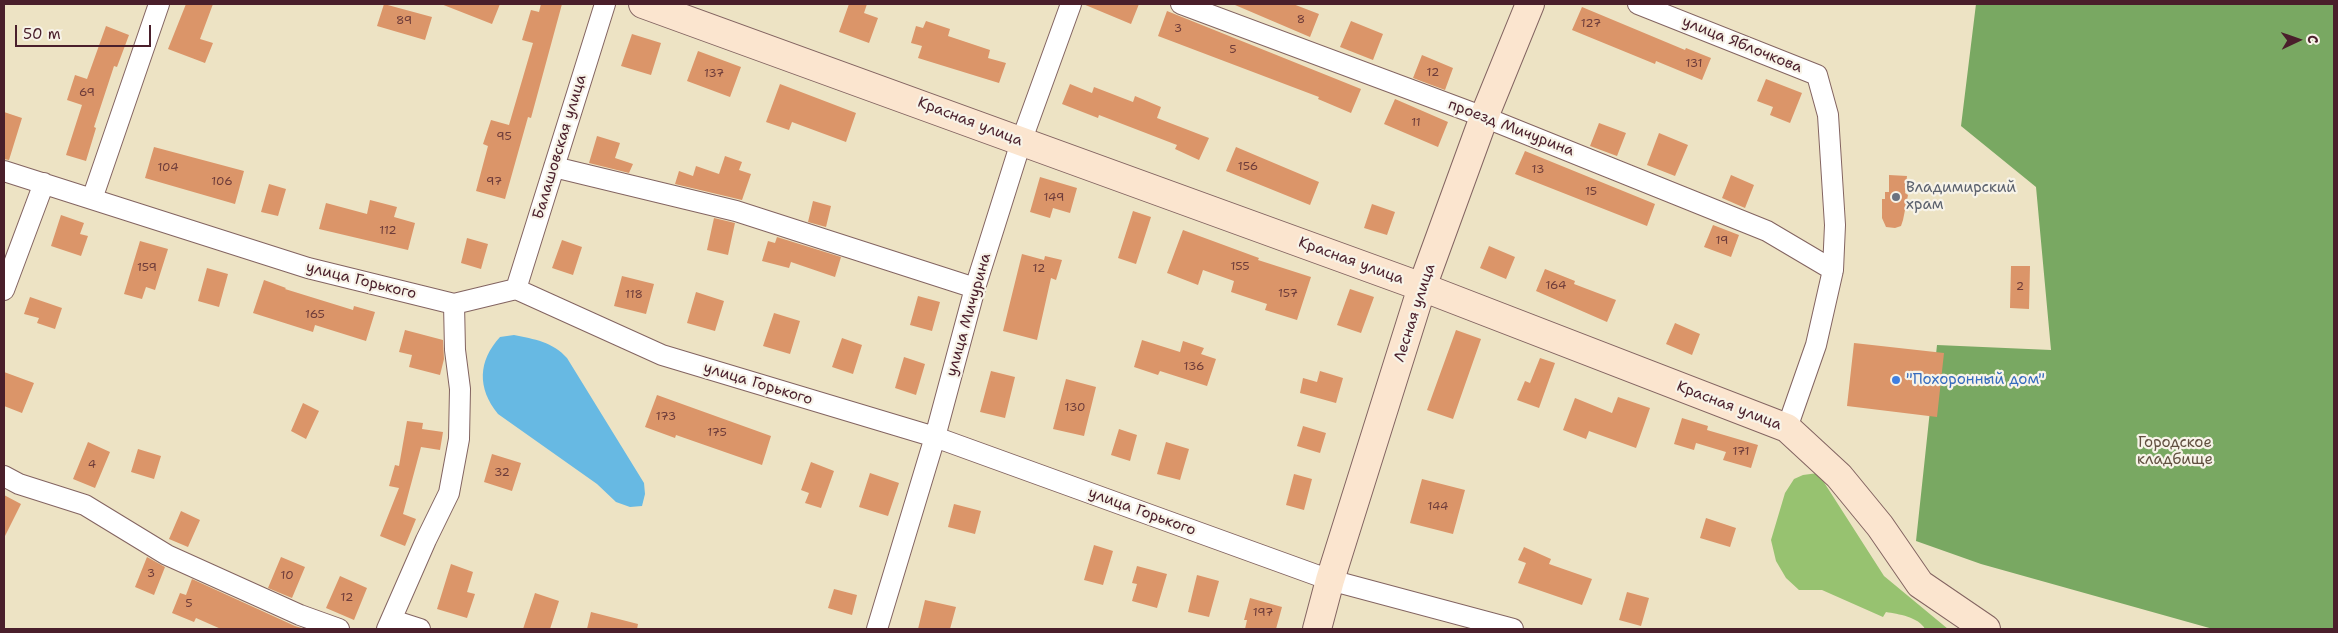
<!DOCTYPE html>
<html>
<head>
<meta charset="utf-8">
<style>
  body { margin:0 }
  #map { position:relative; width:2338px; height:633px; overflow:hidden; background:#ede3c4; font-family:"Shantell Sans",sans-serif }
  canvas { display:block }
  .frame { position:absolute; inset:0; border:5px solid #4a1f2b; pointer-events:none }
  .north { position:absolute; left:2273px; top:15px; width:50px; height:50px; -webkit-text-stroke:4px #f7f3e8; paint-order:stroke; rotate:87deg; font-size:14px; font-weight:700; line-height:20px; text-align:center; color:#4a1f2b }
  .north::after { content:''; display:block; margin:auto; width:18px; height:22px; background:#4a1f2b; clip-path:polygon(50% 0,100% 100%,50% 72%,0 100%) }
  .scale { position:absolute; left:15px; top:25px; width:136px; height:22px; box-sizing:border-box; border:2px solid #4a1f2b; border-top:0; padding-left:6px; font-size:15px; line-height:18px; white-space:nowrap; color:#4a1f2b; -webkit-text-stroke:4px #f7f3e8; paint-order:stroke }
</style>
</head>
<body>
<div id="map">
<canvas width="2338" height="633"></canvas>
<div class="frame"></div>
<div class="north">С</div>
<div class="scale">50 m</div>
</div>
<script>
const ctx = document.querySelector('canvas').getContext('2d');
ctx.lineJoin = 'round';
function fill(path, color) { ctx.fillStyle = color; ctx.fill(path, 'evenodd'); }
function stroke(path, color, width, dash) { ctx.strokeStyle = color; ctx.lineWidth = width; ctx.lineCap = dash ? 'butt' : 'round'; ctx.setLineDash(dash || []); ctx.stroke(path); }
function write(font, color, halo, rows, align = 'center') {
  ctx.font = font + ' "Shantell Sans",sans-serif'; ctx.lineWidth = 4.5; ctx.setLineDash([]); ctx.textBaseline = 'middle'; ctx.strokeStyle = halo; ctx.fillStyle = color; for (const [text, x, y, turn = 0] of rows) {
    ctx.save(); ctx.translate(x, y); ctx.rotate((+turn || 0) * Math.PI / 180); ctx.textAlign = isNaN(turn) ? turn : align; if (halo) ctx.strokeText(text, 0, 0); ctx.fillText(text, 0, 0); ctx.restore();
  }
}
fill(new Path2D(`
  M1818,473L1884,576L1948,629H1925C1919,617 1898,614 1886,612L1883,617L1822,590H1799L1786,578L1776,561L1771,540L1785,493L1794,479L1803,475Z`), '#97c270');
fill(new Path2D(`
  M1976,4H2334V629H2213L1981,564L1916,541L1937,345L2051,350L2036,187L1961,126Z`), '#79a862');
fill(new Path2D(`
  M514,335C534,339 553,342 567,358L644,483L645,494L642,506L630,507L616,502L597,484L498,414C477,388 478,361 500,337Z`), '#67b9e3');
fill(new Path2D(`
  M186,4H213L200,39L213,43L205,63L168,49Z
  M384,4L432,17L425,40L377,26Z
  M441,4H500L492,24Z
  M541,4H562L531,118L528,117L505,199L476,191L488,146L483,144L491,120L509,125L533,43L522,40L531,10L539,12Z
  M849,4H867L864,13L878,18L869,43L839,32Z
  M1083,4H1139L1131,24Z
  M1293,4L1319,14L1310,37L1235,5Z
  M1582,7L1685,50L1686,48L1711,58L1702,80L1656,61L1655,64L1572,30Z
  M1167,11L1361,89L1351,113L1318,99L1319,97L1158,36Z
  M926,21L950,29L948,36L990,50L988,58L1006,63L999,83L918,58L922,46L911,43L916,26L923,28Z
  M1351,21L1383,34L1373,60L1340,47Z
  M106,26L129,35L117,67L114,66L94,127L96,128L86,161L66,155L82,105L67,100L75,75L87,79Z
  M632,34L661,43L651,75L621,66Z
  M698,51L741,67L730,97L687,81Z
  M1422,55L1453,68L1445,90L1413,78Z
  M1766,79L1802,93L1790,123L1770,115L1773,107L1757,101Z
  M780,84L856,113L846,142L792,122L789,130L766,122Z
  M1070,84L1092,93L1094,87L1133,102L1135,96L1161,107L1157,118L1209,138L1199,160L1175,149L1177,145L1099,115L1098,118L1062,104Z
  M1395,99L1448,122L1438,147L1384,124Z
  M4,112L22,118L9,160L4,159Z
  M1599,123L1626,133L1617,156L1590,146Z
  M1659,133L1688,145L1675,176L1647,165Z
  M597,136L620,143L615,158L633,164L629,173L589,163Z
  M154,147L244,171L235,204L145,178Z
  M1236,147L1319,182L1310,205L1226,171Z
  M1525,151L1655,204L1647,226L1515,174Z
  M725,156L742,162L739,170L751,174L742,200L675,184L679,171L693,176L696,166L719,174Z
  M1731,175L1754,185L1745,208L1722,198Z
  M1889,175L1907,176L1905,193L1908,195L1903,220L1901,226L1895,228L1886,227L1882,218V199H1885V192H1889Z
  M1040,177L1077,188L1070,213L1053,208L1050,218L1030,212Z
  M269,184L286,189L278,216L261,212Z
  M370,200L397,207L394,217L415,223L408,250L319,229L326,203L367,214Z
  M813,201L831,206L826,227L808,222Z
  M1372,204L1395,212L1387,235L1364,228Z
  M1133,211L1151,217L1136,264L1118,258Z
  M61,215L84,223L80,234L88,236L81,256L51,246Z
  M714,218L735,223L728,255L707,250Z
  M1713,225L1739,235L1731,257L1704,247Z
  M1183,230L1259,258L1258,260L1311,277L1297,320L1265,310L1267,304L1231,292L1234,281L1203,270L1198,285L1167,273Z
  M777,237L841,257L835,277L791,262L789,268L762,261L768,241L775,243Z
  M467,238L488,244L481,269L461,263Z
  M562,240L582,247L573,275L552,268Z
  M140,241L168,249L155,290L146,287L142,299L124,294Z
  M1489,246L1515,257L1506,279L1480,268Z
  M1022,254L1044,260L1045,256L1062,260L1056,280L1051,278L1037,340L1003,331Z
  M2011,266H2030L2029,309L2010,308Z
  M207,268L228,274L219,307L198,301Z
  M1545,269L1575,281L1574,284L1616,300L1607,322L1536,291Z
  M622,276L654,284L646,314L614,306Z
  M264,280L286,288L285,289L353,310L354,306L375,312L366,341L315,325L313,332L253,313Z
  M1350,289L1374,297L1361,333L1337,325Z
  M696,292L724,301L715,331L687,323Z
  M918,296L940,302L932,331L910,325Z
  M30,297L62,308L55,329L37,323L39,318L24,314Z
  M774,313L800,321L790,354L763,346Z
  M1675,323L1700,334L1692,355L1666,344Z
  M405,330L443,340L444,359L440,375L409,367L412,355L399,352Z
  M1456,330L1481,339L1453,419L1427,410Z
  M842,338L862,345L853,374L832,367Z
  M1142,340L1180,352L1183,341L1204,348L1201,354L1216,359L1207,386L1160,371L1158,375L1134,367Z
  M1854,343L1944,353L1937,417L1847,406Z
  M904,357L925,364L916,395L895,388Z
  M1540,358L1555,363L1539,408L1517,400L1525,381L1530,383Z
  M991,371L1015,377L1005,418L980,412Z
  M1320,371L1343,378L1336,403L1300,393L1303,378L1317,382Z
  M4,372L34,383L22,413L4,406Z
  M1066,379L1096,387L1084,436L1053,429Z
  M657,395L771,436L762,465L676,435L675,438L645,427Z
  M1618,397L1650,408L1636,448L1589,431L1586,439L1563,430L1575,398L1612,413Z
  M303,403L319,411L306,439L291,431Z
  M1682,418L1708,426L1707,430L1758,445L1751,468L1723,460L1726,452L1696,443L1694,450L1674,444Z
  M407,421L423,423L422,429L443,432L440,450L421,447L403,514L416,519L405,546L380,536L399,488L389,486L395,465L399,466Z
  M1303,426L1326,433L1320,453L1297,446Z
  M1119,429L1137,435L1130,461L1111,455Z
  M88,442L110,452L95,488L73,479Z
  M1166,442L1189,449L1180,480L1157,474Z
  M138,449L161,456L154,479L131,472Z
  M492,454L521,463L512,491L484,482Z
  M811,462L834,471L821,508L805,503L809,493L801,490Z
  M870,473L899,483L888,516L859,507Z
  M1294,474L1312,479L1304,510L1286,505Z
  M1422,479L1465,490L1453,534L1410,523Z
  M4,495L21,504L4,538Z
  M954,504L981,511L975,534L948,527Z
  M181,511L200,520L188,547L169,539Z
  M1706,518L1736,528L1730,547L1700,538Z
  M1094,545L1113,551L1103,585L1084,580Z
  M1524,547L1551,559L1549,564L1592,579L1582,605L1518,583L1526,563L1518,560Z
  M147,557L165,567L154,595L135,587Z
  M281,557L305,567L292,598L268,588Z
  M451,564L473,572L467,592L475,594L467,618L437,609Z
  M1137,566L1167,574L1157,608L1132,601L1137,584L1132,583Z
  M1197,575L1219,581L1209,617L1188,612Z
  M340,576L367,588L354,620L326,608Z
  M192,579L295,626L305,629H221L196,618L194,622L172,613L180,593L186,595Z
  M834,589L857,595L852,615L828,608Z
  M1627,592L1649,598L1641,626L1619,620Z
  M535,593L559,601L550,629H523Z
  M1250,598L1282,607L1276,629H1245L1247,620H1244Z
  M925,600L956,607L950,629H918Z
  M591,612L638,624L637,629H587Z`), '#db9569');
const street = new Path2D(`
  M1181,4L1484,117L1767,231L1833,270
  M1638,4L1817,75L1828,115L1835,225L1833,270L1816,345L1787,428
  M554,167L736,211L975,288
  M4,171L308,268L454,304L516,289L662,355L935,437L1330,580L1513,629
  M92,199L159,4
  M516,289L605,4
  M4,290L44,183
  M4,476L19,484L85,505L167,555L300,615L339,629
  M392,620L420,629
  M387,629L426,540L449,493L459,439L460,389L455,350L454,304
  M877,629L935,437L975,288L1021,142L1071,4`);
const secondary = new Path2D(`
  M643,4L1422,287L1787,428L1839,476L1880,526L1920,584L1986,629
  M1317,629L1330,580L1422,287L1484,117L1530,4`);
stroke(street, '#836461', 22);
stroke(secondary, '#836461', 30);
stroke(street, '#fff', 20);
stroke(secondary, '#fbe5cf', 28);
for (const [x, y, r, color] of [
  [1896,197,5,"#6b7280"],
  [1896,380,5,"#3f7fe0"]
]) { const dot = new Path2D(); dot.arc(x, y, r, 0, 2 * Math.PI); ctx.fillStyle = color; ctx.fill(dot); stroke(dot, '#f7f3e8', 2); }
write('12px', '#6e3c3a', null, [
  ["8",1301,20],
  ["89",404,21],
  ["127",1591,24],
  ["3",1178,29],
  ["5",1233,50],
  ["131",1694,64],
  ["12",1433,73],
  ["137",714,74],
  ["69",87,93],
  ["11",1416,123],
  ["95",504,137],
  ["156",1248,167],
  ["104",168,168],
  ["13",1538,170],
  ["106",222,182],
  ["97",494,182],
  ["15",1591,192],
  ["149",1054,198],
  ["112",388,231],
  ["19",1722,241],
  ["155",1240,267],
  ["159",147,268],
  ["12",1039,269],
  ["164",1556,286],
  ["2",2020,287],
  ["157",1288,294],
  ["118",634,295],
  ["165",315,315],
  ["136",1194,367],
  ["130",1075,408],
  ["173",666,417],
  ["175",717,433],
  ["171",1741,452],
  ["4",92,465],
  ["32",502,473],
  ["144",1438,507],
  ["3",151,574],
  ["10",287,576],
  ["12",347,598],
  ["5",189,604],
  ["197",1263,613]
]);
write('15px', '#4a1f2b', '#f7f3e8', [
  ["улица Яблочкова",1742,45,22],
  ["Красная улица",970,122,21],
  ["проезд Мичурина",1511,128,21],
  ["Балашовская улица",560,147,-73],
  ["Красная улица",1351,261,20],
  ["улица Горького",361,281,14],
  ["Лесная улица",1415,313,-72],
  ["улица Мичурина",969,315,-74],
  ["улица Горького",758,384,17],
  ["Красная улица",1729,406,21],
  ["улица Горького",1142,512,20]
]);
write('15px', '#5b616d', '#f7f3e8', [
  ["Владимирский",1906,188],
  ["храм",1906,205]
], 'left');
write('15px', '#366cbe', '#f7f3e8', [
  ["\"Похоронный дом\"",1906,380]
], 'left');
write('15px', '#615040', '#f7f3e8', [
  ["Городское",2175,443],
  ["кладбище",2175,460]
]);
</script>
</body>
</html>
